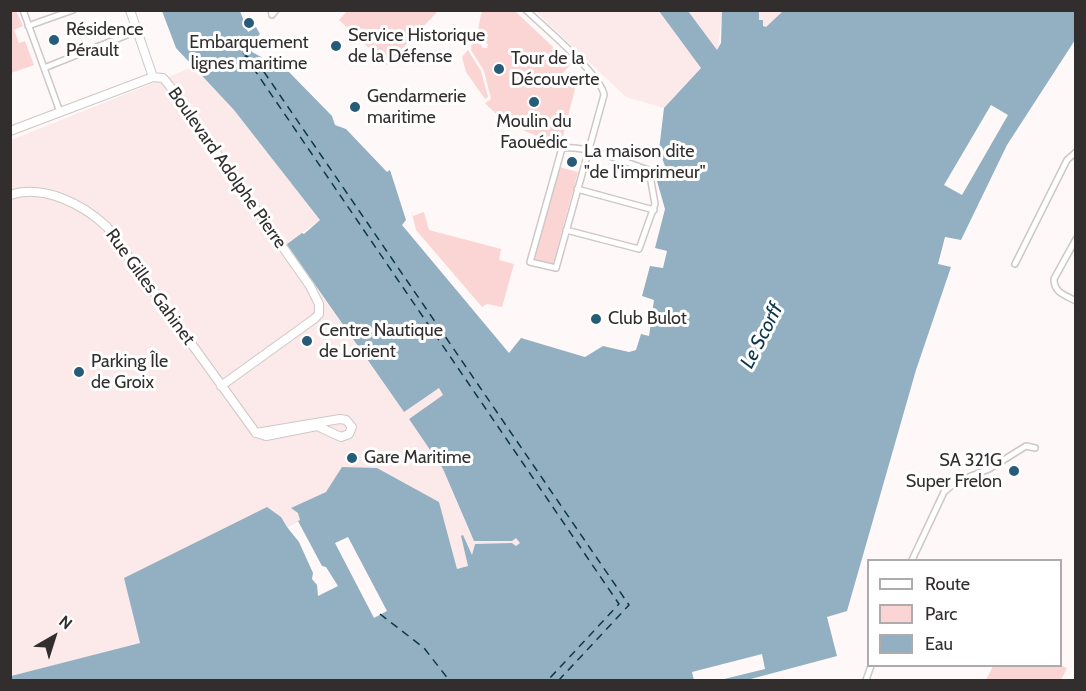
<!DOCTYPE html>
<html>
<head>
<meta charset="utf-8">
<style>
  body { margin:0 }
  #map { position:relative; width:1086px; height:691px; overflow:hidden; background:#fff8f8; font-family:Cabin,sans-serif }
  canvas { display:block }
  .frame { position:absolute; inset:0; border:12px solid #322e2e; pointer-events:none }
  .legend { position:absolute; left:867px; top:559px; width:195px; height:108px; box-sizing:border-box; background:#fff; border:2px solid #adabab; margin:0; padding:8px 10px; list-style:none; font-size:18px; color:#322e2e }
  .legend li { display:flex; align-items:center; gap:12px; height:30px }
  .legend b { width:30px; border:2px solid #adabab }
  .north { position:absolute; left:24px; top:607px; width:60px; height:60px; -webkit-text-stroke:4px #fff; paint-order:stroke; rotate:39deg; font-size:16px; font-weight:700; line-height:24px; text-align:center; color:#322e2e }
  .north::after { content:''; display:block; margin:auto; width:21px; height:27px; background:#322e2e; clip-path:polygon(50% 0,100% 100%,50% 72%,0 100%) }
</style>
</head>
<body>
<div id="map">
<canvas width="1086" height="691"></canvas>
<div class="frame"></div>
<ul class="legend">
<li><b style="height:8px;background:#fff"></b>Route</li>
<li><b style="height:16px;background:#fad5d4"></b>Parc</li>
<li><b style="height:16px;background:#92b0c2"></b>Eau</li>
</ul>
<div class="north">N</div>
</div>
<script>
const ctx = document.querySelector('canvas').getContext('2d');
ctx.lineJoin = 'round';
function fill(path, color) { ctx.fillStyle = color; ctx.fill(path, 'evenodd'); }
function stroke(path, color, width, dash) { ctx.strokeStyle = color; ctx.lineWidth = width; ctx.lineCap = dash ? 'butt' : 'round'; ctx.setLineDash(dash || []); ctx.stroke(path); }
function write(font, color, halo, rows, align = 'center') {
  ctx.font = font + ' Cabin,sans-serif'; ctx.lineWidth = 6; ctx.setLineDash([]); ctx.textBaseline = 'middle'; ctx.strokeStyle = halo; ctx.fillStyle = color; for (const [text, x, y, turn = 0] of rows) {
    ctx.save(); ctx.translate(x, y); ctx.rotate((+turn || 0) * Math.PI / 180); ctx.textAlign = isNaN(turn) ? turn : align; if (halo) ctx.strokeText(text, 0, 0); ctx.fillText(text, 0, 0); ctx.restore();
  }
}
fill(new Path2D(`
  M535,11H783L766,27H763V20L721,21L718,49L664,108L626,97Z
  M193,67L234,110L320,220L288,243V247L403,411L439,388L443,395L409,419L443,469L471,535L518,538L520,543L517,546L475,544L472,555L461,536L468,566L457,569L326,492L292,508L299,513L301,520L141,643L11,676V140Z`), '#fceaea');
fill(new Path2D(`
  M11,10L16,11L23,26L14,30L19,43L25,41L34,65L11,73Z
  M348,10H438V11L387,65L339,20Z
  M482,11H515L571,64L563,73L575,89L562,140L555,138L553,142C526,132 506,125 485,103L491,99L484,71L471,50L472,38L476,39L483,48H487L488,44C474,38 479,23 482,11Z
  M468,50L481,71L488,97L485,99L466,72L462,57Z
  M559,167L578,172L553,264L534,259Z
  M411,210L413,216L424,212L429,230L501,249L499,260L514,264L502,307L487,304L482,307L416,230Z
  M1060,665L1067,668L1061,680H986L993,666Z`), '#fad5d4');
fill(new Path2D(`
  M234,10L240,11L248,32L256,27L260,34L248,47L252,52L289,72L332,116L335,125L346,129L387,172L390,170L406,220L402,225L509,353L521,338L585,357L603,346L629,352L636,350L641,334L649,336L654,300L642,296L650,266L663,268L667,251L655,248L665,209L657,181H664L666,172L663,171L665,166L659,150L664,108L701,68L659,11H688L717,50L721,43L722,11H759V20H763V26L766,27L783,11H1075V40L1007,145L961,240L945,237L938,264L951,267L916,370L847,611L827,617L837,656L747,680H11V676L140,643L124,578L267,507L281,517L287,527L300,520L298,513L291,508L326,492L342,467L377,468L439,502L457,569L468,566L461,536L463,535L472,555L475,544L512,543L516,546L520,543L516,538L512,541H474L443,469L409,419L443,395L439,388L404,412L288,246L287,244L302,233L304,234L320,220L234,110L176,48L162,11Z`), '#92b0c2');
fill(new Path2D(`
  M991,105L1008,115L962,195L944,185Z
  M298,521L322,566L326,567L338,586L318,596L317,585L312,579L313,573L299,542L287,527Z
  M348,537L387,611L374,618L335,543Z
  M762,654L765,669L720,680H694L692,672Z`), '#fff8f8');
stroke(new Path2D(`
  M243,53L262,69L629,605L559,680
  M245,56L619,604L548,680
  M380,614L424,648L449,680`), '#0c364a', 1.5, [8, 6]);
const street = new Path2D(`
  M23,10L60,112
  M271,10L272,15L276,10
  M526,10C543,26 602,76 604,95L556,268L530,262L562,148C589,145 623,162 649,170L655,204L639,249L566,230
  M28,26L73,10
  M44,68L137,31
  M577,189L654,210
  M1076,239L1054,279C1054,293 1065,295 1076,301
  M1015,264L1067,160L1076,152
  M912,560L944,492L956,482L989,469L1026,446L1035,448
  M866,680L871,666`);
const secondary = new Path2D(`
  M130,10L153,77
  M10,131L153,77L163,78L169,85L310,286L319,304V314L314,319L221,386
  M10,195C43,184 83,204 107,227L256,433L266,436L317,426L341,437L349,434L352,427L346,420L340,419L256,433`);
stroke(street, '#cfc7c7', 8);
stroke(secondary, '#cfc7c7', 10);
stroke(street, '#fff', 5);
stroke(secondary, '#fff', 8);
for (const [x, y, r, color] of [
  [249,23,6,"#275c78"],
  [54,40,6,"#275c78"],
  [336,46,6,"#275c78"],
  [499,69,6,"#275c78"],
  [534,102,6,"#275c78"],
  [355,107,6,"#275c78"],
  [572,162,6,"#275c78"],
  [596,319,6,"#275c78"],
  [307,341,6,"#275c78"],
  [79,372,6,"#275c78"],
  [352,458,6,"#275c78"],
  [1014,471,6,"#275c78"]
]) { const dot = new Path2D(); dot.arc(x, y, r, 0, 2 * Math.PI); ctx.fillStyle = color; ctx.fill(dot); stroke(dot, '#fff', 2); }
write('18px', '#322e2e', '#fff', [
  ["Résidence",66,30],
  ["Pérault",66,51],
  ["Service Historique",348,36],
  ["de la Défense",348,57],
  ["Embarquement",249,43,"center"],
  ["lignes maritime",249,64,"center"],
  ["Tour de la",511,59],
  ["Découverte",511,80],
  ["Gendarmerie",367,97],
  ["maritime",367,118],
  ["Moulin du",534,122,"center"],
  ["Faouédic",534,143,"center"],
  ["La maison dite",584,152],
  ["\"de l'imprimeur\"",584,173],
  ["Club Bulot",608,319],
  ["Centre Nautique",319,331],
  ["de Lorient",319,352],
  ["Parking Île",91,362],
  ["de Groix",91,383],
  ["Gare Maritime",364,458],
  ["SA 321G",1002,461,"right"],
  ["Super Frelon",1002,482,"right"]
], 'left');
write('18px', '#322e2e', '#fff', [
  ["Boulevard Adolphe Pierre",227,168,55],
  ["Rue Gilles Gahinet",150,287,54]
]);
write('italic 20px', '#0c364a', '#fff', [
  ["Le Scorff",762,336,-63]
]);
</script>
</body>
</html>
